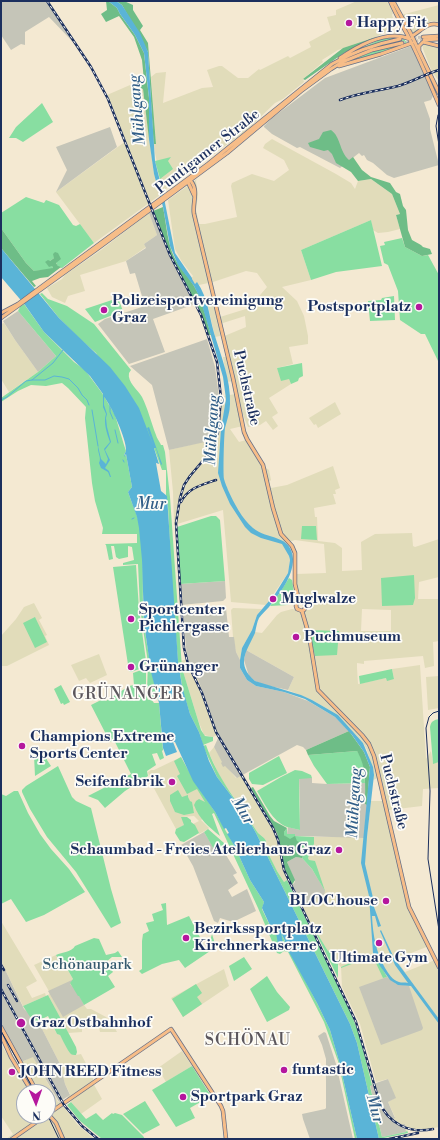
<!DOCTYPE html>
<html>
<head>
<meta charset="utf-8">
<style>
  body { margin:0 }
  #map { position:relative; width:440px; height:1140px; overflow:hidden; background:#f4e9d2; font-family:"Libre Bodoni",serif }
  canvas { display:block }
  .frame { position:absolute; inset:0; border:2px solid #1b2f5e; pointer-events:none }
  .north { position:absolute; left:16px; top:1084px; width:40px; height:40px; box-sizing:border-box; background:#fdfcf7; border:1px solid #a3aaba; border-radius:50%; rotate:178deg; font-size:11px; font-weight:700; line-height:16px; text-align:center; color:#1b2f5e }
  .north::after { content:''; display:block; margin:auto; width:14px; height:18px; background:#b5179e; clip-path:polygon(50% 0,100% 100%,50% 72%,0 100%) }
</style>
</head>
<body>
<div id="map">
<canvas width="440" height="1140"></canvas>
<div class="frame"></div>
<div class="north">N</div>
</div>
<script>
const ctx = document.querySelector('canvas').getContext('2d');
ctx.lineJoin = 'round';
function fill(path, color) { ctx.fillStyle = color; ctx.fill(path, 'evenodd'); }
function stroke(path, color, width, dash) { ctx.strokeStyle = color; ctx.lineWidth = width; ctx.lineCap = dash ? 'butt' : 'round'; ctx.setLineDash(dash || []); ctx.stroke(path); }
function write(font, color, halo, rows, align = 'center') {
  ctx.font = font + ' "Libre Bodoni",serif'; ctx.lineWidth = 3.5; ctx.setLineDash([]); ctx.textBaseline = 'middle'; ctx.strokeStyle = halo; ctx.fillStyle = color; for (const [text, x, y, turn = 0] of rows) {
    ctx.save(); ctx.translate(x, y); ctx.rotate((+turn || 0) * Math.PI / 180); ctx.textAlign = isNaN(turn) ? turn : align; if (halo) ctx.strokeText(text, 0, 0); ctx.fillText(text, 0, 0); ctx.restore();
  }
}
fill(new Path2D(`
  M357,1H387L393,13L392,15L396,27L376,37L338,50L322,60L323,62L303,79L304,82L283,99L275,103L247,130L163,191L155,153L154,144L156,143L151,77L156,73L166,72L163,103L202,88L213,87L207,70L219,66H222L238,78H248L259,69L260,70L288,56L290,58L311,47L309,42L331,30L327,17L336,15V10Z
  M439,5V22L431,21L415,32H411L401,15Z
  M422,44L439,47V81L432,72L423,49Z
  M137,82V87L143,89L154,174L160,195L94,243L56,192L126,141L107,95Z
  M272,139L336,174L351,183L355,189L358,181L371,179L392,194L400,214L396,215L400,229L388,232L378,233L373,230L371,220L301,250L311,280L282,287L297,301L304,316L308,336V344L289,347L293,364L277,368L289,379L291,384L269,398L278,413L272,417L278,426L273,430L266,421L260,425L248,427L243,415L240,414L243,426L230,429L239,442L246,440L260,464L269,470L271,480L269,482L271,488L287,485L333,466L340,488L335,490L336,494H333L336,504L314,508L315,517H317L318,541L335,543L342,548V571L362,570L361,542L375,534L412,533L413,546L415,547L439,539V577L419,582L418,599H439V641L433,642L434,666L425,668L423,656L364,661V664L357,663V668L358,684L386,678L394,679L392,669L420,665L426,759L431,751L433,763L439,762V788L423,789L422,806L389,810L387,817L409,907L429,946L396,959L405,972L435,960L439,969V1127L417,1132L406,1129V1127L393,1119L395,1117L388,1102L395,1098L388,1079L376,1082L360,1024L342,987L341,967L338,964L332,952H330L328,951L317,933H316L302,906L324,895L308,858L314,844V837H367L371,801H382L378,778L373,780L374,775L367,750L363,743L338,715L312,700L288,690L294,677L246,650L255,632L262,633L277,615L281,612L292,609L302,611L304,609L305,603L300,595L297,589L296,574L326,573L324,544L295,540L289,542L285,541L290,560L288,573L266,605L231,602L223,510L174,525L173,492L169,450L214,439L218,425L219,397L235,394L233,381L227,382L223,357H226V346L222,337L246,327L245,316L223,323L219,325L220,336L215,337L206,298L213,296L217,317H220L249,308L267,287L257,273L246,271L213,282L199,285L197,283L195,284L191,279L193,276L182,262L175,249L168,200L197,179L196,181L198,195L196,210L199,224H205L237,217L231,186L232,183L252,174L274,181L289,170L284,160L263,148L265,144ZM362,609L391,610V631H361Z
  M149,213L157,235L144,244L146,247L126,261L80,275L85,291L68,296L65,303L52,297L47,288L62,279L65,275L101,250Z
  M4,323L15,340L38,372L9,392L1,379V324Z
  M335,402L341,414L318,428L316,424L314,425L309,418Z
  M34,603L42,618L39,620L47,635L45,636L49,645L7,666H1V636L16,619L24,607Z
  M233,608L262,609L257,615L252,630L242,648L240,660L236,652L233,637L231,610Z
  M99,654L107,675L90,683L86,678L79,681L71,665Z
  M187,659L198,679L219,734L213,737L204,735L198,720L182,668L181,661Z
  M439,676V708L428,710L426,677Z
  M214,747L223,762L236,778L243,774L269,818L277,833L285,872L292,885L290,887L287,880L284,882L277,871L266,849L264,838L258,833L220,777L209,753Z
  M181,757L200,791L215,812L201,820L209,828L208,829L199,834L193,824L199,821L194,816L181,817L185,825L176,829L150,781L148,772L151,770H154Z
  M1,921L37,981L26,987L32,998L45,993L46,996L23,1006L1,961Z
  M56,955L62,966L65,965L66,967L73,979L84,1005L87,1009H91L106,1017L112,1023L117,1032H100L98,1023L87,1021L82,1027V1032L68,1033L48,995L50,993L34,965Z
  M224,969L229,986L183,1017L171,998Z
  M39,1020L46,1030L53,1027L57,1034L60,1035L71,1054L76,1055L81,1054L93,1077V1083L102,1099L81,1114L67,1097L70,1094L65,1084L60,1064L38,1021Z
  M1,1044L14,1066L33,1056L58,1102H60L77,1124L94,1139H6L13,1134L1,1116ZM24,1092H48V1116H24Z
  M182,1051L192,1066L166,1082L158,1068Z`), '#e1dcba');
fill(new Path2D(`
  M1,1H49L74,40L72,41L49,17L25,32V45L21,44L11,50L1,35Z
  M411,46L430,87L433,96L431,100L424,102L430,119V129L439,165L394,178L387,175L373,163L367,160L364,155L362,156L359,153L340,168L300,147L297,148L272,134L264,127V126L272,118L325,78Z
  M110,127L117,147L56,192L67,170L56,147Z
  M153,211L161,234L195,304L153,319L165,352L129,364L98,324L105,319L145,306L135,273L130,274L126,261L146,248L144,244L157,235L149,213Z
  M18,311L56,356L38,372L15,340L3,321Z
  M207,339L215,367L219,397L218,425L214,440L169,450L152,385L130,366Z
  M225,581L226,598L223,601L181,605L180,584Z
  M216,607L226,608L229,637H234L236,652L240,660V668L247,680L256,686L284,692L308,701L335,717L349,731L306,750L303,747L297,745L237,778L225,766L223,767L221,763L222,762L214,747L219,736L198,679H196L187,659L183,610Z
  M246,650L294,677L288,690L265,685L255,681L249,676L244,660Z
  M299,778H312V783L327,784L365,783V804L367,805L364,838L300,836H295V834H287L288,827L300,830V805Z
  M204,832L215,850L223,846L228,854L226,855L237,873L233,875L238,883L228,890L232,897L247,889L256,911L233,922L220,918L218,923L214,921L193,866L181,845Z
  M296,857L302,858L312,869L325,891L324,895L302,906L292,885L295,882L287,862Z
  M1,961L24,1009L38,1021L60,1064L65,1084L70,1095L59,1102L33,1057L21,1062L1,1024Z
  M387,977L396,984L409,986L423,1028L422,1030L381,1045L359,987Z
  M72,980L70,984L79,995L84,1005L63,1017L48,991Z
  M324,1032L326,1033L336,1064L353,1139H310L303,1119L302,1114L325,1109L326,1108V1059L322,1045L318,1036Z
  M388,1079L396,1098L388,1102L395,1118L393,1119L401,1124H405L406,1132L382,1137L370,1085Z`), '#c5c5b8');
fill(new Path2D(`
  M398,37L404,39L407,43L379,54L357,59V58L374,51L402,44L399,37L354,51L382,39Z
  M42,103L53,122L23,142L16,138H9L16,127Z
  M171,157L168,161L173,169L160,179L155,161Z
  M26,197L44,203L46,200L59,205L73,225L76,226L80,224L94,243L62,268L58,267L54,258L50,261L53,268L51,270L34,271L26,263L1,228V213Z
  M371,220L382,266L336,272L311,280L301,250Z
  M402,238L405,247L422,256L428,255L439,275V363L425,334H421L400,320L398,291L388,265L384,263L380,246L385,245L384,242Z
  M42,293L48,299L67,306L94,324L131,370L129,373C127,382 138,390 142,397C148,409 151,422 156,435C157,439 159,440 161,445H163L165,452L170,497L182,668L201,730L205,736L213,737V741L203,745L199,732L190,714L183,691L178,661L172,587L168,506L166,495V470H162L154,448L96,353L80,339L59,318L40,294Z
  M394,296L395,320L370,321L368,301L381,300L382,298Z
  M118,298L123,311L95,322L85,309Z
  M24,304L44,332L74,362L85,370L102,393L115,415L124,445L126,451L124,455L125,456L126,454L132,487L128,492C131,501 135,510 138,519C146,553 141,589 144,623C147,649 152,674 158,699L153,700L149,698L147,691L148,663L140,608L138,564L123,565V563L134,560L132,547L128,546V557L119,559L116,557L114,546H111L113,559L109,560L106,545L105,544L137,543V534H102L103,528L95,501L92,483L85,418L86,407L68,388L62,383L46,386L31,385L18,391L1,402V398L38,372L56,356L18,311L20,307Z
  M302,363L303,376L299,378L298,381L291,384L289,379L281,381L277,368Z
  M211,516H216L220,520L225,581L180,584L177,527Z
  M302,526H316L317,540L301,539Z
  M136,565L139,609L146,661L145,667L131,672L129,671L113,567Z
  M414,575L415,598L413,605L382,606L381,578Z
  M289,578L292,580L295,600L294,602L287,605L270,606L279,594Z
  M35,617L47,642L35,648L23,623Z
  M309,630L339,631L337,655L315,656Z
  M144,669H146V695L148,700L151,699L154,703H159L163,750L162,751L164,758L160,760L157,753L152,754L156,765L147,771L148,776L125,791L105,808L98,800L88,796L131,774L114,740L110,742L91,705L103,699L106,701L129,686L134,685L133,673Z
  M392,669L394,679L387,681L386,678L360,684L359,676Z
  M61,685L70,702L64,705L63,703L61,704L54,689Z
  M439,719V762L433,764L430,727C431,721 434,720 439,719Z
  M206,745C217,778 240,805 258,833L264,838L266,841V849L277,871L284,882L287,880L350,1011L359,1034L372,1085L370,1086L382,1137L406,1132L407,1130L408,1133L379,1139L357,1043L350,1024L256,833L246,815L217,777L203,746Z
  M357,751L363,760L365,783L327,784L314,766L308,755Z
  M44,752H47V760L51,766L35,776L34,756H44Z
  M279,756L287,773L263,785L252,784L249,779V773Z
  M181,757L194,781L215,812L235,847L250,880L264,902L262,909L271,928L275,927L281,933L289,950L317,1003L330,1030L339,1061L357,1139H355L338,1061L324,1022L288,952L284,951L280,954L277,953L258,908L214,813L212,814L220,836C209,827 199,819 194,805L196,801L199,799L205,802L197,789L187,794L177,776L180,774L174,761Z
  M58,766L72,797L76,801L91,808L111,889L121,923L111,928L76,872L47,837L30,809L22,792V790L26,786Z
  M295,770L302,771L311,775L312,778L299,779L300,830C296,829 291,828 287,827C272,821 265,804 257,791L281,777Z
  M178,790L182,797L188,795V797L190,801L192,802L194,813L184,815L175,812L170,801V795Z
  M14,791H18L28,813L40,834L51,849L69,869L85,892L44,915L26,922L11,899L1,904V794L6,796Z
  M181,817H187L191,820V822L195,825L199,833L184,842L180,841L175,833L176,829L184,825Z
  M287,828V834H295V836L314,837V844L308,858L309,860L315,861L325,891L312,869L302,858L304,853L284,835V832Z
  M208,829L224,843L225,846L215,851L204,832Z
  M166,903L167,925L189,916L207,951L212,934L216,947L185,968L179,960L162,964L142,974L139,971L142,969V941L143,934L149,931L146,923L154,921L152,914L163,910L161,904Z
  M316,933H317L328,951L330,952H332L338,964V978Z
  M94,938L99,939L106,955L115,953L118,951L122,957H112L106,962L113,972L108,976L115,987L84,1005L79,996H78L70,983L73,979L65,965L62,966L56,955C62,952 72,952 75,946Z
  M353,949L358,958L374,954L387,977L383,978L374,959L359,963L357,962L341,968V967L357,960Z
  M244,957L252,969L234,981L229,966Z
  M267,976L277,992L290,1007L289,1010L267,1022L250,989Z
  M196,984L202,993L197,997L202,1004L183,1017L172,999Z
  M48,995L76,1047L77,1052L76,1055C74,1055 71,1055 70,1053C68,1051 62,1039 60,1035L57,1034L48,1016L34,1023L23,1006Z
  M192,1066L211,1096L190,1108L195,1118L176,1127L152,1090Z
  M145,1101L160,1125L143,1134L123,1114Z
  M71,1102L86,1119L96,1113L103,1120L112,1113L113,1114L115,1113L122,1115L143,1136L145,1139H102L80,1121L67,1105Z`), '#88dea1');
fill(new Path2D(`
  M106,1H108L117,8L120,14L135,35L144,53L149,98V139L143,89L137,87V82L144,81L142,60L134,37L119,16L106,22L101,14L107,10Z
  M116,1H124L133,5V10L143,26L140,30L148,43L156,144H154V150L148,52L122,5Z
  M376,37L344,53L305,80L303,79L343,48Z
  M331,130C341,137 339,151 349,160L353,157L362,170L371,177L390,183L396,192L400,194L403,206L406,210L408,230L412,240L421,245L423,247L430,249L432,254L422,256L405,247L396,215L400,214L392,194L371,179L358,181L351,172L336,163L332,154L328,150L324,151L310,147L308,143L319,139L323,132Z
  M163,207C166,222 167,238 172,252C177,266 187,274 194,286C203,301 206,319 211,335H208L201,316L189,291L171,259L153,211Z
  M1,228L26,263L34,271L53,268L52,266L49,267L46,263L45,262L48,260L50,261L54,258L53,254L55,252L58,253L61,259L56,263L58,266L61,267L48,277L40,278L32,281L36,286L34,287L1,248Z
  M349,731L364,752L370,767L367,805L365,804C365,786 367,767 357,751L308,755L306,750Z
  M253,787L270,816L274,821L287,828L284,832V835L290,839L295,836L297,841L303,844L304,853L302,858L296,857L287,862L295,880L292,885L285,872L277,833L251,788Z`), '#6ebd87');
fill(new Path2D(`
  M108,1H116L122,5L140,33L148,52L155,161L163,193L175,253L192,278V279L195,284L197,282C208,298 209,315 214,333C221,356 231,380 230,404C230,412 227,420 225,428C224,434 223,472 224,479C225,483 227,487 228,490C234,503 242,519 253,528C267,540 292,534 293,559C293,577 280,593 269,607C266,610 262,614 259,618C257,622 256,628 255,633C247,651 235,664 255,681L301,695L312,700L338,715L363,743L373,767L374,775L367,837L365,864L374,902V907L381,926L378,927L375,916H372C373,936 376,952 385,968C389,974 392,980 399,982C401,983 405,982 408,983L395,965L380,931L381,930L394,958L439,1019V1024L411,986L398,985L390,980L380,966L373,953L369,896L361,863L370,767L364,752L352,735L335,717L305,699L284,692L256,686L247,680L240,668V660L242,648L252,630L257,615L275,594L288,573L290,560L289,556L282,544L261,538L251,533L245,527L230,504L222,486L218,473L221,429L226,399L223,377L200,298L194,286L178,265L170,246L163,207L154,174L149,139V98L144,53L135,35L120,14L117,8Z
  M1,248L59,318L110,367L125,386L139,408L154,447L147,428L149,427L162,464L161,465L156,448H154L159,464L156,463L154,452L161,491L167,496L178,661L182,686L190,714L199,732L209,761L217,777L246,815L256,833L350,1024L357,1043L379,1139H357L339,1061L330,1030L317,1003L284,943L285,941L281,933L283,943L278,944L275,927V932H273L262,908L264,902L250,880L235,847L227,834L229,833L226,828L224,829L215,812L193,781L175,742H173L177,752L166,756L163,748L159,703L151,672L144,623L142,560L139,528L137,517L128,492L132,487L126,454L124,457C124,455 125,453 126,451C127,440 111,405 104,397V405L107,414L106,418L107,427L111,442L105,450L110,460L105,468L109,471L111,477H110L108,472L101,468L99,463C102,458 97,452 98,446L101,459L106,464L108,459L104,449L110,442C107,434 103,422 106,414L103,407V394L90,376L44,332L25,305L1,277Z`), '#5ab4d7');
stroke(new Path2D(`
  M32,380H45L54,376L62,377L69,379L78,388L82,395L87,400L89,405
  M1,400L7,397L26,381L32,380L53,363L63,350
  M110,405V412L113,419
  M92,410L98,446
  M115,430L118,443
  M123,460L124,462
  M132,519L134,518`), '#5ab4d7', 1);
stroke(new Path2D(`
  M400,39L423,37
  M402,43L424,40`), '#c9c4bb', 3, [3, 1.5]);
const major = new Path2D(`
  M390,1C395,13 401,23 407,34C419,57 429,81 439,105
  M393,1L410,32L439,93
  M412,36C421,31 428,21 439,25
  M423,37L439,36
  M424,40L439,39
  M419,50V46L423,42L439,46
  M340,58C359,45 387,29 410,39
  M339,66L381,54L412,43
  M189,179C200,189 192,202 194,214L233,378L244,432L247,439L263,465L273,508L281,534L292,546L295,553V584L299,601H303L306,606L304,610L302,611
  M188,182L194,195
  M1,313L18,304L208,164L332,64C353,52 376,44 400,39
  M1,318L97,249L227,153L301,91L331,69L342,62L372,50L402,43
  M299,601L297,602L296,606L297,609L302,611
  M302,611L309,635L318,690L362,735L369,744L374,756L409,907L439,967
  M1,1027L37,1092
  M1,1035L11,1057L32,1092
  M48,1114L171,1029L221,1106L223,1111L226,1139
  M48,1114L56,1123L63,1139
  M12,1139L45,1116`);
stroke(major, '#677087', 4.5);
stroke(major, '#f7bd88', 3);
stroke(new Path2D(`
  M438,115L436,126L439,145
  M439,711L433,713L429,717L426,728L430,791L428,859L439,930
  M1,1031L35,1092
  M48,1116L59,1139`), '#1b2f5e', 1);
const rail = new Path2D(`
  M47,1L91,67L108,99L170,255L201,315L217,362L221,398L218,432L211,451L190,476L184,485L180,498L176,523L184,648L188,664L202,693L216,732L273,828L278,840L284,870L356,1022L379,1101C388,1124 410,1134 433,1129
  M340,100C359,93 378,91 398,86C412,82 425,74 439,70
  M181,502C188,488 201,485 216,480
  M1,965L4,970
  M8,985L17,1001
  M1,989L64,1105L82,1126L98,1139
  M389,1139L418,1133`);
stroke(rail, '#1b2f5e', 2.5);
stroke(rail, '#fdfcf7', 1, [3]);
for (const [x, y, r, color] of [
  [349,23,4,"#b5179e"],
  [419,307,4,"#b5179e"],
  [104,310,4,"#b5179e"],
  [273,599,4,"#b5179e"],
  [131,619,4,"#b5179e"],
  [296,637,4,"#b5179e"],
  [131,667,4,"#b5179e"],
  [22,746,4,"#b5179e"],
  [172,782,4,"#b5179e"],
  [339,850,4,"#b5179e"],
  [386,901,4,"#b5179e"],
  [186,938,4,"#b5179e"],
  [379,943,4,"#b5179e"],
  [21,1023,5,"#b5179e"],
  [284,1070,4,"#b5179e"],
  [12,1072,4,"#b5179e"],
  [183,1097,4,"#b5179e"]
]) { const dot = new Path2D(); dot.arc(x, y, r, 0, 2 * Math.PI); ctx.fillStyle = color; ctx.fill(dot); stroke(dot, '#fdfcf7', 1.5); }
write('bold 15px', '#1b2f5e', '#fdfcf7', [
  ["Happy Fit",357,23],
  ["Polizeisportvereinigung",112,301],
  ["Graz",112,318],
  ["Postsportplatz",411,307,"right"],
  ["Muglwalze",281,599],
  ["Sportcenter",139,610],
  ["Pichlergasse",139,627],
  ["Puchmuseum",304,637],
  ["Grünanger",139,667],
  ["Champions Extreme",30,737],
  ["Sports Center",30,754],
  ["Seifenfabrik",164,782,"right"],
  ["Schaumbad - Freies Atelierhaus Graz",331,850,"right"],
  ["BLOC house",378,901,"right"],
  ["Bezirkssportplatz",194,929],
  ["Kirchnerkaserne",194,946],
  ["Ultimate Gym",379,958,"center"],
  ["Graz Ostbahnhof",30,1023],
  ["funtastic",292,1070],
  ["JOHN REED Fitness",20,1072],
  ["Sportpark Graz",191,1097]
], 'left');
write('15px', '#1b2f5e', '#fdfcf7', [
  ["Puntigamer Straße",208,152,-38],
  ["Puchstraße",246,388,77],
  ["Puchstraße",393,792,76]
]);
write('15px', '#365b6f', '#fdfcf7', [
  ["Schönaupark",87,965]
]);
write('italic 16px', '#315e88', '#fdfcf7', [
  ["Mühlgang",138,110,-95],
  ["Mühlgang",213,430,-87],
  ["Mur",151,505],
  ["Mühlgang",355,803,-87],
  ["Mur",242,811,60],
  ["Mur",374,1109,75]
]);
ctx.letterSpacing = '1px';
write('16px', '#5c575d', '#fdfcf7', [
  ["GRÜNANGER",128,695],
  ["SCHÖNAU",248,1041]
]);
ctx.letterSpacing = '0px';
</script>
</body>
</html>
